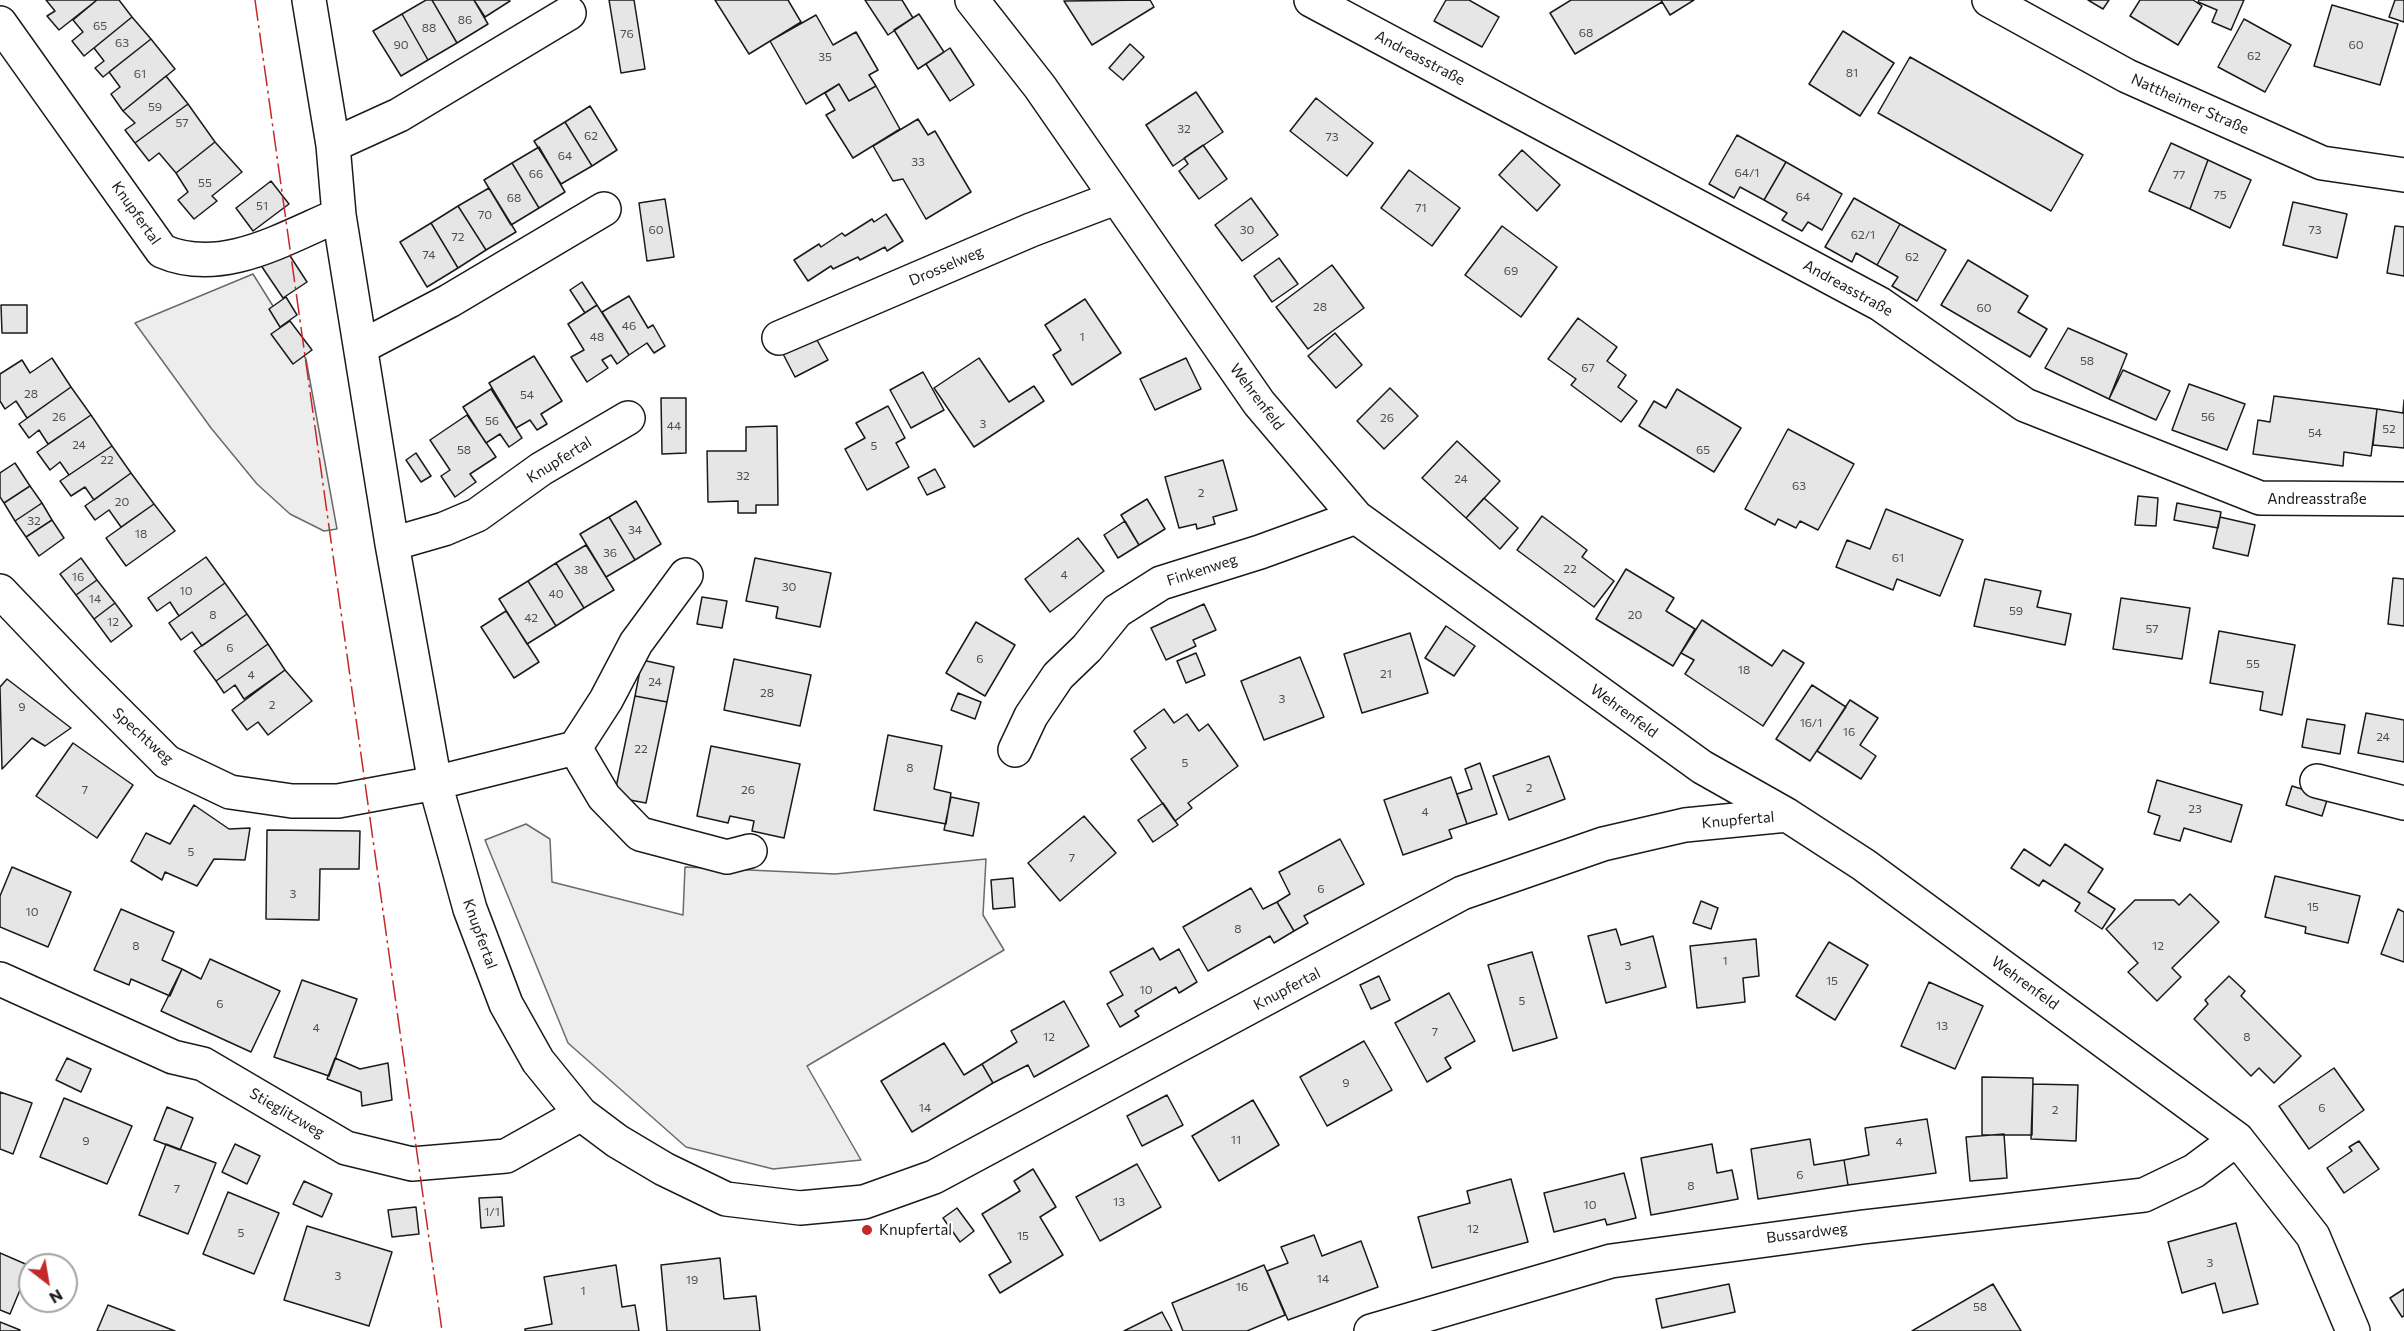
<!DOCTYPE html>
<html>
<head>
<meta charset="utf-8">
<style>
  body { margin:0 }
  #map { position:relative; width:2404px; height:1331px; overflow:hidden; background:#fff; font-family:Commissioner,sans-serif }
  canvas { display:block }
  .north { position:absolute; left:18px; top:1253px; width:60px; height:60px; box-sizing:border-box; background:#fff; border:2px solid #a3a3a3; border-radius:50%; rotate:149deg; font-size:16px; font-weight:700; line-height:24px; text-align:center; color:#1a1a1a }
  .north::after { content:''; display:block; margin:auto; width:21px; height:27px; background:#c62828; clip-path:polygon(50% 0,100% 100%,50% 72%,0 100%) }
</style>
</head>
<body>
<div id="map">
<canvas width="2404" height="1331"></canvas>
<div class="north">N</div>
</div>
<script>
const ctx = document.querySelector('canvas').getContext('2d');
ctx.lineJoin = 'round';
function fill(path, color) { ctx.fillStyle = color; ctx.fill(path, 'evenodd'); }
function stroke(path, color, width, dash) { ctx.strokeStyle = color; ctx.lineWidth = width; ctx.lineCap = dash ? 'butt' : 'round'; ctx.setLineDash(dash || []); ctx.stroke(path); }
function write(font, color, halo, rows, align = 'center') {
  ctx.font = font + ' Commissioner,sans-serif'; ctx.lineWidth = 4.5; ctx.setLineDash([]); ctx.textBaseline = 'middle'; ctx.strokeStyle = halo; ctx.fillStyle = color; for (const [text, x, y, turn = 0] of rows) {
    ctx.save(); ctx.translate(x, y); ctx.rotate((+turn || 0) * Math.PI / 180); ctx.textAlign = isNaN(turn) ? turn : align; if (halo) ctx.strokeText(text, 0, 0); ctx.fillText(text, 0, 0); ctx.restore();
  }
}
const built = new Path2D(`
  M253,274L306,359L337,529L324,531L290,514L257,484L211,428L135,323Z
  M526,824L550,839L552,882L683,915L685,867L835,874L986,859L983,915L1004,950L807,1066L861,1160L773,1169L686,1147L568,1043L485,840Z`);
fill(built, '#ededed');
stroke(built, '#6a6a6a', 1.5);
const building = new Path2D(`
  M46,0H97L59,30L47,16L55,11Z
  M97,0H119L132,17L84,56L72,41L83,32L73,20Z
  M426,0H432L457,43L428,60L402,14Z
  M432,0H474L488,24L457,43Z
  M474,0H509L510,1L485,17Z
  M609,0H634L645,69L621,73Z
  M715,0H788L801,22L749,54Z
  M865,0H902L913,18L888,35Z
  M1150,0L1154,7L1092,45L1064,1Z
  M1446,0H1469L1499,17L1482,47L1434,21Z
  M1571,0H1661L1662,2L1575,54L1550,13Z
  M1661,0H1694L1670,15Z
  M2088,0H2109L2103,9Z
  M2140,0H2193L2202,6L2178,45L2130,16Z
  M2199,0H2244L2231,30L2212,22L2217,10L2198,2Z
  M2395,0H2404V22L2389,17Z
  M2332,5L2398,24L2380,85L2314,66Z
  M402,14L428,60L401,76L373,31Z
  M919,14L944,52L918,69L894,30Z
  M816,15L833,45L856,32L878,70L869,75L876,86L849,101L839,84L806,104L770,41Z
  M132,17L151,39L103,77L95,68L104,61L94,48Z
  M2244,19L2291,45L2265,92L2218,67Z
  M1843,31L1894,63L1860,116L1809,84Z
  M151,39L175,69L123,111L111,94L120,87L109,72Z
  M1130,44L1144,57L1123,80L1109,68Z
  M950,48L974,85L950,101L926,64Z
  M1910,57L2083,155L2051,211L1878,113Z
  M166,76L188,104L135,143L125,130L135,123L123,111Z
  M839,84L849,101L876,86L900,129L853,158L826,115L835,110L825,93Z
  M1196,92L1223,132L1173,166L1146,125Z
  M1316,98L1373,143L1347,176L1290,131Z
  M188,104L215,142L176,173L159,153L149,161L135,143Z
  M590,106L617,150L592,166L565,122Z
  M918,119L928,135L935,131L971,192L926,219L903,179L893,181L873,146Z
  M565,122L592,166L561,184L534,141Z
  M1737,135L1786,162L1764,200L1740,187L1734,198L1709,184Z
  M215,142L242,172L212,196L217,201L194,219L178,200L188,192L176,173Z
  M2171,143L2208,160L2190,209L2149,191Z
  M1203,145L1227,179L1199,199L1179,171L1188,164L1184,158Z
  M539,147L565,192L539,208L512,163Z
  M1522,150L1560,185L1537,211L1499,175Z
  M2208,160L2251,180L2230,228L2190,209Z
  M1786,162L1842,194L1822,230L1808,222L1802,231L1782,220L1787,213L1764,200Z
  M512,163L539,208L511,225L484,180Z
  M1409,170L1460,208L1432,246L1381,208Z
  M271,181L289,204L253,231L236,208Z
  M489,188L516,232L486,250L458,206Z
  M1251,198L1278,235L1242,261L1215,225Z
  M1854,198L1900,224L1877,265L1856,253L1852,262L1825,247Z
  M665,199L674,257L647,261L639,203Z
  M2293,202L2347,214L2337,258L2283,245Z
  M458,206L486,250L458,268L431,223Z
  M886,214L903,241L887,251L885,247L860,260L858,257L833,269L831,266L808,281L794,260L819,244L821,247L842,233L845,236L872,219L874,222Z
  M431,223L458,268L427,287L400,242Z
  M1900,224L1946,250L1917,301L1892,286L1898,277L1877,265Z
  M1502,226L1557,267L1521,317L1465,275Z
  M2395,226L2404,227V276L2387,273Z
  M283,245L307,282L283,298L258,261Z
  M1279,258L1298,284L1272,302L1254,276Z
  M1968,260L2028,296L2018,312L2047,329L2030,357L1941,305Z
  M1332,265L1364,308L1308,349L1276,307Z
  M582,282L597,305L585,313L570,290Z
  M629,296L648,328L653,325L665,346L654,353L647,343L629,355L602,312Z
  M286,297L297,315L280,327L269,309Z
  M1085,299L1121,353L1072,385L1053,355L1061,350L1045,325Z
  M1,305H27V333H2Z
  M597,305L629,355L617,364L611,355L602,360L608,368L587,382L571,357L584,350L568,324Z
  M1578,318L1617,347L1607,361L1626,375L1618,387L1637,401L1621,422L1571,385L1576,379L1548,359Z
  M290,321L312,350L293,364L271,334Z
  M2068,328L2127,354L2109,399L2045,368Z
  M812,331L828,360L795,377L780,348Z
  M1335,333L1362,365L1336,388L1308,356Z
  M534,356L562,401L541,414L547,424L537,430L530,420L516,428L489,383Z
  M52,358L71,387L27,418L16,401L5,409L0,401V374L22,360L30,373Z
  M979,358L1009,402L1034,386L1044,401L974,447L934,388Z
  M1186,358L1201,389L1155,410L1140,379Z
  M2123,370L2170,391L2156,420L2109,399Z
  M923,372L944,410L911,428L890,390Z
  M2189,384L2245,404L2227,450L2172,430Z
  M71,387L91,415L48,444L39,430L29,438L19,424Z
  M1390,388L1418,416L1384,449L1357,421Z
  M491,389L522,438L509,447L500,434L486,443L463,407Z
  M1677,389L1741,428L1714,472L1639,426L1654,401L1666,408Z
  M2274,396L2377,409L2371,456L2344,452L2343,466L2253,454L2258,420L2270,422Z
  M661,398H686V453L662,454Z
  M2404,400V448L2373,445L2377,409L2403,413Z
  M888,406L905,438L896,443L909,467L867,490L845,449L865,438L856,423Z
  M91,415L112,446L69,475L60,462L50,470L37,452Z
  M467,415L496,457L470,474L476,482L455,497L441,476L450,470L430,440Z
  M777,426L778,505H756V513H738V501L708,502L707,451H746V427Z
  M1788,429L1854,464L1818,530L1800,521L1796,528L1778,519L1775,525L1745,509Z
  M1457,441L1500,481L1466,518L1422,478Z
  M112,446L131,473L94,500L85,487L71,496L60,481Z
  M416,453L431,476L421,482L406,460Z
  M1223,460L1237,510L1213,517L1215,524L1197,529L1196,524L1179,528L1165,477Z
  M15,463L30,486L4,503L0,497V473Z
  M935,469L945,487L927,495L918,478Z
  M131,473L154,504L121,527L109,510L95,520L85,506Z
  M30,486L42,503L15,521L4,503Z
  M2138,496L2158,498L2156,526L2135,525Z
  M1484,498L1518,528L1500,549L1466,518Z
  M1147,499L1165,529L1139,545L1121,515Z
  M636,501L661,544L635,560L609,517Z
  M42,503L52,520L26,537L15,521Z
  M2177,503L2221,512L2218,528L2174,520Z
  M154,504L175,531L126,566L106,538Z
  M1886,509L1963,540L1940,596L1897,579L1893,590L1836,567L1847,540L1870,549Z
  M1542,516L1587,550L1582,557L1614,581L1594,607L1517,550Z
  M609,517L635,560L606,577L580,534Z
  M2220,517L2255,525L2248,556L2213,548Z
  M52,520L64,538L39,556L26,537Z
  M1125,521L1139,545L1118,558L1104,535Z
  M1078,538L1104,571L1050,612L1025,579Z
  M586,545L614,590L584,608L556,563Z
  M206,557L225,583L179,616L170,602L157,611L148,598Z
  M81,558L97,580L76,595L60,574Z
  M755,558L831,573L820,627L776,618L778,607L746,601Z
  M556,563L584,608L556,626L528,581Z
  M1626,569L1674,598L1666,611L1695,629L1673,666L1596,619Z
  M2393,578L2404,579V626L2388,624Z
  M1985,579L2041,591L2037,607L2071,614L2065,645L1974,626Z
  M97,580L115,603L94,619L76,595Z
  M528,581L556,626L527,644L499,599Z
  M225,583L247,614L202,646L192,632L181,640L169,623Z
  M702,597L727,601L722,628L697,624Z
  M2121,598L2190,608L2182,659L2113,649Z
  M115,603L132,626L111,642L94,619Z
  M1204,604L1216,630L1193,640L1196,646L1166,660L1151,628Z
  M506,611L539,662L514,678L481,627Z
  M247,614L268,644L216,681L194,651Z
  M1702,620L1772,666L1783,650L1804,663L1763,726L1685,674L1694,660L1681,653Z
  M976,622L1015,645L985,696L946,673Z
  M1446,626L1475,646L1454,676L1425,658Z
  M2219,631L2295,645L2282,715L2260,710L2263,692L2210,683Z
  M1410,633L1428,693L1362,713L1344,654Z
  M268,644L285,670L244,699L235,685L224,693L216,681Z
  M1196,653L1205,675L1186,683L1177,661Z
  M1300,657L1324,717L1264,740L1241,681Z
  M734,659L811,675L800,726L724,710Z
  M642,660L674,667L667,702L635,696Z
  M285,670L312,701L268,735L258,722L247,730L232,710Z
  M7,679L71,728L45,746L32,738L2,769L0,687Z
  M1812,685L1846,707L1810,761L1776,739Z
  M958,693L981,702L975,719L951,710Z
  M635,696L667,702L646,803L614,797Z
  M1850,700L1878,718L1860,745L1876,756L1861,779L1817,751Z
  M1164,709L1174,723L1187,714L1199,731L1208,724L1238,766L1188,803L1192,808L1175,821L1131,759L1146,748L1134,731Z
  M2366,713L2404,720V762L2358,753Z
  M2307,719L2345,725L2340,754L2302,747Z
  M888,735L942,746L934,789L951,793L946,824L874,810Z
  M73,743L133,785L97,838L36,796Z
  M711,746L800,764L784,838L752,831L754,821L730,816L728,823L697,816Z
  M1549,756L1565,799L1509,820L1493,776Z
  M1480,763L1497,814L1467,824L1457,794L1472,789L1465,769Z
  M1451,777L1467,824L1449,830L1452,838L1403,855L1384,800Z
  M2157,780L2242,805L2231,842L2184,828L2180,841L2154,834L2160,816L2148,812Z
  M2292,786L2328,797L2322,816L2286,805Z
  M951,797L979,803L973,836L944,830Z
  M1163,803L1178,825L1153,842L1138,820Z
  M194,805L229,829L250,828L245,860L214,859L197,886L165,872L162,880L131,861L146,833L170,844Z
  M1084,816L1116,853L1060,901L1028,863Z
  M267,830L360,831L359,869H320L319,920L266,919Z
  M1340,839L1364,884L1304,916L1308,923L1294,931L1277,902L1290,894L1279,872Z
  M2065,844L2103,869L2088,892L2115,909L2102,929L2075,911L2080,903L2043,880L2039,886L2011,868L2024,849L2050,866Z
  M12,867L71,892L48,947L0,927V896Z
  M2275,876L2360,896L2348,943L2305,933L2306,927L2265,917Z
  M1013,878L1015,907L993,909L991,880Z
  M1251,888L1263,909L1277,902L1294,931L1274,943L1270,936L1208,971L1183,927Z
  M2190,894L2219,922L2172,968L2181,977L2157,1001L2128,972L2138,963L2106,929L2135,900H2174L2179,905Z
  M1701,901L1718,908L1711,929L1693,923Z
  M121,909L174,932L162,960L182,969L170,996L131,979L129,985L94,970Z
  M2398,909L2404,912V962L2381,954Z
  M1616,929L1621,945L1653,936L1666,987L1606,1003L1588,936Z
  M1756,939L1759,976L1743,978L1745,1002L1697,1008L1690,946Z
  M1829,942L1868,965L1835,1020L1796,996Z
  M1153,948L1160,960L1179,949L1197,982L1179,993L1176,987L1135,1011L1139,1016L1120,1027L1107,1004L1123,995L1110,972Z
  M1532,952L1557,1038L1513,1051L1488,965Z
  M210,959L280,991L251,1052L161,1011L182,969L201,979Z
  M1379,976L1390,1000L1371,1009L1360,985Z
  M2229,976L2245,991L2241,996L2301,1056L2274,1083L2259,1068L2251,1076L2194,1019L2208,1004L2205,1000Z
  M302,980L357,999L329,1076L274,1057Z
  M1929,982L1983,1006L1955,1069L1901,1046Z
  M1449,993L1475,1041L1445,1058L1451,1068L1427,1082L1395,1023Z
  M1064,1001L1089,1046L1034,1077L1028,1065L993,1083L982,1064L1017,1042L1011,1031Z
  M1364,1041L1392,1090L1327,1126L1300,1077Z
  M944,1043L964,1075L982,1064L993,1083L912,1132L881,1081Z
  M67,1058L91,1069L81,1092L56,1080Z
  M335,1058L360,1069L388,1063L392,1100L362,1106L361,1092L327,1079Z
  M2334,1068L2364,1110L2309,1149L2279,1106Z
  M1982,1077L2033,1078L2032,1135H1982Z
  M2033,1084L2078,1085L2076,1141L2031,1139Z
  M0,1092L32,1103L13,1154L0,1149Z
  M1167,1095L1183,1125L1142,1146L1127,1116Z
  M64,1098L132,1126L107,1184L40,1157Z
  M1253,1100L1279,1145L1219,1181L1192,1136Z
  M167,1107L193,1118L180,1150L154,1140Z
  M1927,1119L1936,1173L1848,1185L1844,1160L1869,1155L1865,1128Z
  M2004,1134L2007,1178L1970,1181L1966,1137Z
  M1810,1139L1814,1165L1844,1160L1848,1185L1758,1199L1751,1149Z
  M2359,1141L2379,1169L2344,1193L2327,1168L2352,1151L2349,1147Z
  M166,1144L216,1163L188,1234L139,1215Z
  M235,1144L260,1156L247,1184L222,1172Z
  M1712,1144L1717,1173L1732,1170L1738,1199L1651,1215L1641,1158Z
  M1137,1164L1161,1207L1100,1241L1076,1197Z
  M1033,1169L1056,1207L1040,1217L1063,1255L1000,1293L989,1275L1011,1262L982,1214L1020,1191L1014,1181Z
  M1624,1173L1636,1218L1607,1225L1605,1219L1554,1232L1544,1193Z
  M1511,1179L1528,1242L1432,1268L1418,1217L1470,1203L1467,1191Z
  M304,1181L332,1194L322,1217L293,1204Z
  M228,1192L279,1213L254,1274L203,1254Z
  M502,1197L504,1226L481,1228L479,1198Z
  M416,1207L419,1234L392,1237L388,1210Z
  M957,1208L974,1231L960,1242L943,1218Z
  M2236,1223L2258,1304L2223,1313L2215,1283L2182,1293L2168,1242Z
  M307,1226L392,1252L369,1326L284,1300Z
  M1314,1235L1322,1256L1361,1241L1378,1287L1288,1320L1267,1271L1288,1263L1281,1247Z
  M0,1253L30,1266L10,1314L0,1310Z
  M720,1258L724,1299L756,1296L760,1331H667L661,1265Z
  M616,1265L622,1307L635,1305L639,1331H525V1329L552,1324L544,1277Z
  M1264,1265L1285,1315L1247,1331H1183L1172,1303Z
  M1729,1284L1735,1312L1662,1328L1656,1299Z
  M1993,1284L2021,1331H1912Z
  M2404,1289V1316L2402,1317L2390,1298Z
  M108,1305L175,1331H97Z
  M1162,1312L1172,1331H1124Z
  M0,1322L20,1330L19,1331H0Z`);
fill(building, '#e6e6e6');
stroke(building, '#1a1a1a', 1.5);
const minor = new Path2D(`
  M309,0L333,145L339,215L392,544L435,783L470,909L506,1004L538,1061L581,1114L617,1141L664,1169L726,1199L800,1208L864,1202L934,1177L1462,893L1603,844L1685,825L1787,815
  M972,0L1040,87L1259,403L1356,517L1702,767L1787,815L1864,865L2237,1139L2313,1236L2353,1331
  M1311,0L1880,304L2025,405L2260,498L2404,499
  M1989,0L2127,76L2322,163L2404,175
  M0,23L162,251C222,277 284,238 339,215
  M333,145L399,115L569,13
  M779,338L1031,230L1115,198
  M361,347L449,301L604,209
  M392,544L444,529L477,515L541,469L628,418
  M0,591L84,679L167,762L230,792L292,801H338L435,783L575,748L606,700L636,643L686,575
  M575,748L604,797L640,834L727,857L750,851
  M1015,750L1031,716L1058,676L1087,648L1117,611L1161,583L1260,552L1356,517
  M2317,781L2404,803
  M0,979L173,1057L203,1064L346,1148L412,1164L506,1156L581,1114
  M1371,1331L1611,1261L1863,1227L2144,1195L2194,1171L2237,1139`);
stroke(minor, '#1a1a1a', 36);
stroke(minor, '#fff', 33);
stroke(new Path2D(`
  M255,0L442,1331`), '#c62828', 1.5, [21, 4.5, 3, 4.5]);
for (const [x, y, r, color] of [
  [867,1230,6,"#c62828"]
]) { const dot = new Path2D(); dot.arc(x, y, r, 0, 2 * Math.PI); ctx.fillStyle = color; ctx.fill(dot); stroke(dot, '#fff', 2); }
write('12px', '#4d4d4d', null, [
  ["86",465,20],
  ["65",100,26],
  ["88",429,28],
  ["68",1586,33],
  ["76",627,34],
  ["63",122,43],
  ["90",401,45],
  ["60",2356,45],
  ["62",2254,56],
  ["35",825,57],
  ["81",1852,73],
  ["61",140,74],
  ["59",155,107],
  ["57",182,123],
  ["32",1184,129],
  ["62",591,136],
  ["73",1332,137],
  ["64",565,156],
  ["33",918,162],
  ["64/1",1747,173],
  ["66",536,174],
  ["77",2179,175],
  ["55",205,183],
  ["75",2220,195],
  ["64",1803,197],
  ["68",514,198],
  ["51",262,206],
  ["71",1421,208],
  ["70",485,215],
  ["60",656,230],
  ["30",1247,230],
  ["73",2315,230],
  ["62/1",1863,235],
  ["72",458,237],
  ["74",429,255],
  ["62",1912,257],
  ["69",1511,271],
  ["28",1320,307],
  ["60",1984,308],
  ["46",629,326],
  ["48",597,337],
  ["1",1082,337],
  ["58",2087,361],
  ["67",1588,368],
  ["28",31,394],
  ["54",527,395],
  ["26",59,417],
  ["56",2208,417],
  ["26",1387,418],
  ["56",492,421],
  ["3",983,424],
  ["44",674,426],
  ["52",2389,429],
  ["54",2315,433],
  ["24",79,445],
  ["5",874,446],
  ["58",464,450],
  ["65",1703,450],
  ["22",107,460],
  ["32",743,476],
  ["24",1461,479],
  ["63",1799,486],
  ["2",1201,493],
  ["20",122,502],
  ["32",34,521],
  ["34",635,530],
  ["18",141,534],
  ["36",610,553],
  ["61",1898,558],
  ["22",1570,569],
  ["38",581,570],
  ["4",1064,575],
  ["16",78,577],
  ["30",789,587],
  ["10",186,591],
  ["40",556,594],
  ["14",95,599],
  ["59",2016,611],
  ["8",213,615],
  ["20",1635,615],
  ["42",531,618],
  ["12",113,622],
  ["57",2152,629],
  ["6",230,648],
  ["6",980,659],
  ["55",2253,664],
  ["18",1744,670],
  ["21",1386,674],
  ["4",251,675],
  ["24",655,682],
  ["28",767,693],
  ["3",1282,699],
  ["2",272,705],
  ["9",22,707],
  ["16/1",1811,723],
  ["16",1849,732],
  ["24",2383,737],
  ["22",641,749],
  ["5",1185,763],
  ["8",910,768],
  ["2",1529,788],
  ["7",85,790],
  ["26",748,790],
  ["23",2195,809],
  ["4",1425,812],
  ["5",191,852],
  ["7",1072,858],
  ["6",1321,889],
  ["3",293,894],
  ["15",2313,907],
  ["10",32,912],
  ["8",1238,929],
  ["8",136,946],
  ["12",2158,946],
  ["1",1725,961],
  ["3",1628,966],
  ["15",1832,981],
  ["10",1146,990],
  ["5",1522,1001],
  ["6",220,1004],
  ["13",1942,1026],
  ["4",316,1028],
  ["7",1435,1032],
  ["12",1049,1037],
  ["8",2247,1037],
  ["9",1346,1083],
  ["14",925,1108],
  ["6",2322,1108],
  ["2",2055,1110],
  ["11",1236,1140],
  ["9",86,1141],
  ["4",1899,1142],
  ["6",1800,1175],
  ["8",1691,1186],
  ["7",177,1189],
  ["13",1119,1202],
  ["10",1590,1205],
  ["1/1",492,1212],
  ["12",1473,1229],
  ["5",241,1233],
  ["15",1023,1236],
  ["3",2210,1263],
  ["3",338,1276],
  ["14",1323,1279],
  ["19",692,1280],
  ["16",1242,1287],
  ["1",583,1291],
  ["58",1980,1307]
]);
write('15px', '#1a1a1a', '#fff', [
  ["Andreasstraße",1420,58,28],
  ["Nattheimer Straße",2190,104,24],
  ["Knupfertal",136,213,55],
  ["Drosselweg",946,266,-23],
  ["Andreasstraße",1848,288,29],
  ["Wehrenfeld",1257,397,53],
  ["Knupfertal",559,460,-32],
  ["Andreasstraße",2317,499],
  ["Finkenweg",1202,570,-18],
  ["Wehrenfeld",1624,711,36],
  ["Spechtweg",143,736,42],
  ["Knupfertal",1738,820,-5],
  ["Knupfertal",480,934,70],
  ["Wehrenfeld",2025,983,36],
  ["Knupfertal",1287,989,-28],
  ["Stieglitzweg",287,1113,30],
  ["Bussardweg",1807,1233,-7]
]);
write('15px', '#1a1a1a', '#fff', [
  ["Knupfertal",879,1230]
], 'left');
</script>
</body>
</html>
